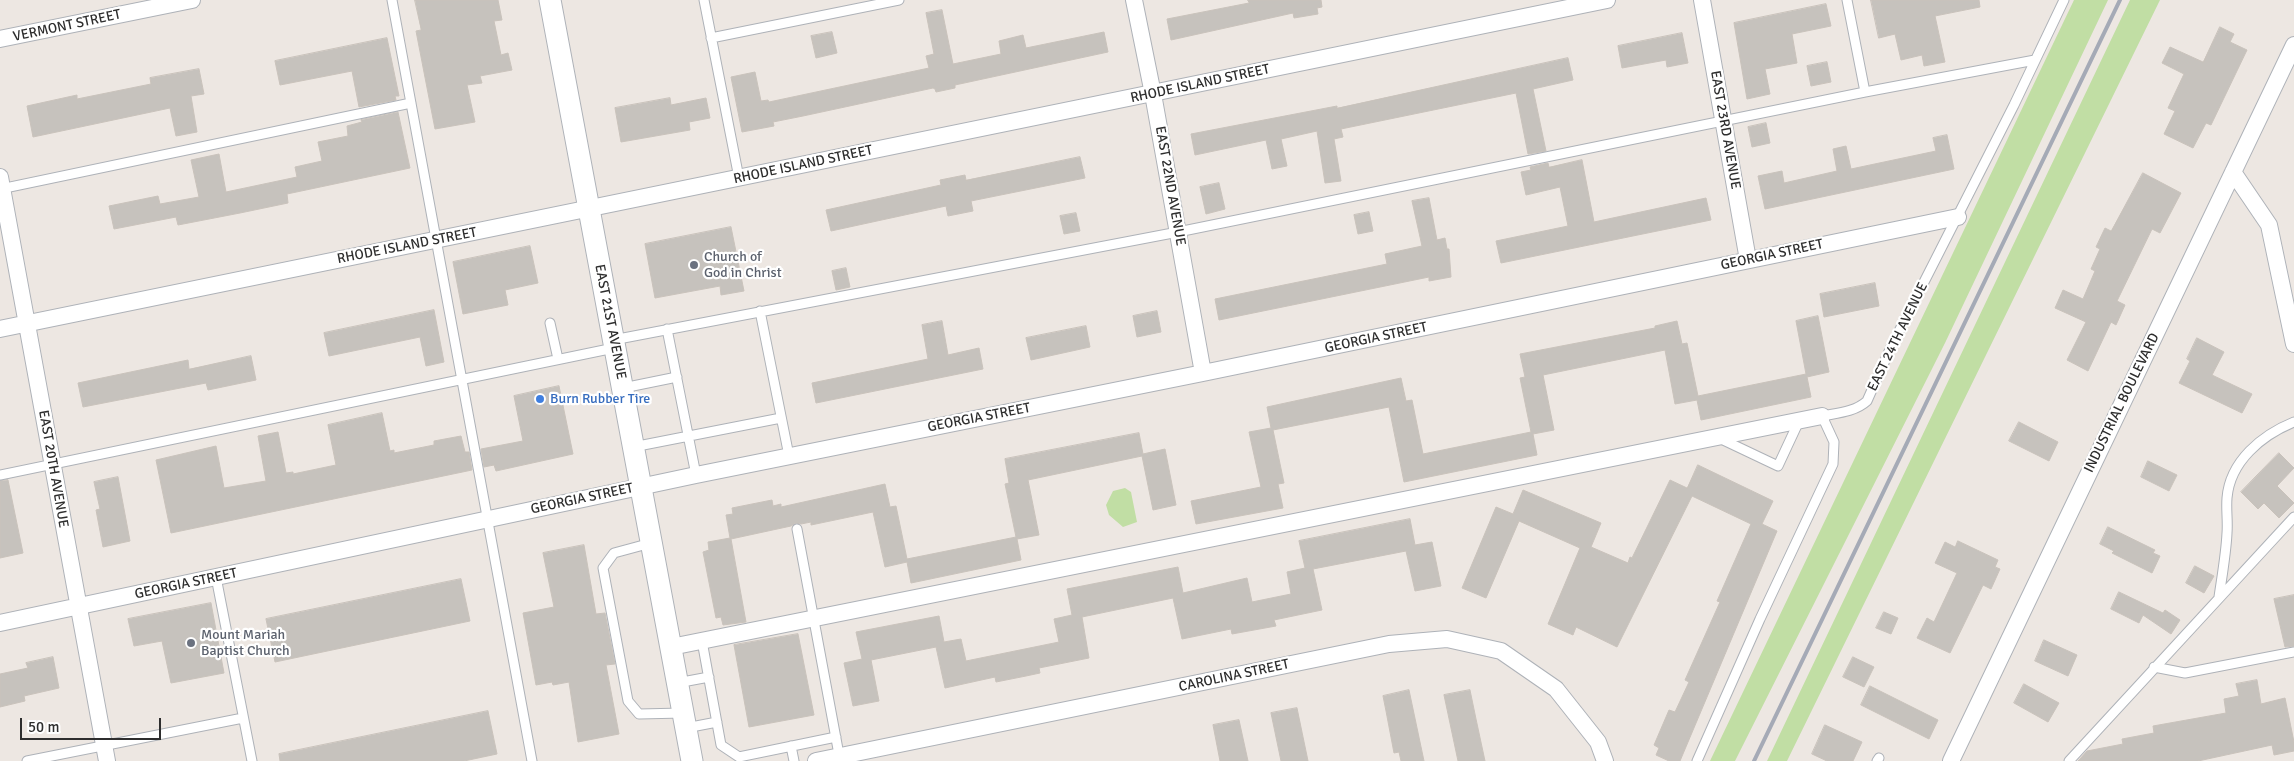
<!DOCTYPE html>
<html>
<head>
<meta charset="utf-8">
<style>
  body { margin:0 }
  #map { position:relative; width:2294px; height:761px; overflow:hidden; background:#ede7e2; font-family:Signika,sans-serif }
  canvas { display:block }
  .scale { position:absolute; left:20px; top:718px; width:141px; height:22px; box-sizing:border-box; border:2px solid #2e2e2e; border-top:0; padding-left:6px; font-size:15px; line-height:18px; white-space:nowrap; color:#2e2e2e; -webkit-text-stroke:4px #fff; paint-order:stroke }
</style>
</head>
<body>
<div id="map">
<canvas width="2294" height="761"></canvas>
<div class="scale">50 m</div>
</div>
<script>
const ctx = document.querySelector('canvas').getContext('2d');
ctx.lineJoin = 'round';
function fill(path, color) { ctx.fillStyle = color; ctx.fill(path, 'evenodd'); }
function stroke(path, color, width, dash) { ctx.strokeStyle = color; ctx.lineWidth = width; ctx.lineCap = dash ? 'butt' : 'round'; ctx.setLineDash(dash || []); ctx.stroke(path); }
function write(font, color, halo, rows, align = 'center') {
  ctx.font = font + ' Signika,sans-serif'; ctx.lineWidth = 4.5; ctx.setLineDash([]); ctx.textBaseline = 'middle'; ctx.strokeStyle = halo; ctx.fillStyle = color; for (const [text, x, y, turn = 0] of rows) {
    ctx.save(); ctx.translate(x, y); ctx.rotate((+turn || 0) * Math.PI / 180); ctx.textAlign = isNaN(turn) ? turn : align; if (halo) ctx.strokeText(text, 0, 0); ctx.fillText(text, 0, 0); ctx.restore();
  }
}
fill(new Path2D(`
  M2074,0H2108L1945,343L1735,761H1710Z
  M2130,0H2160L1787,761H1767Z
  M1125,488L1131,492L1137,522L1123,527L1109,515L1106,505L1113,491Z`), '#c1dea4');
const building = new Path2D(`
  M415,0H498L502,20L494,21L501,55L508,53L512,70L480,76L482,83L467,85L475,122L435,129L416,31L421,30Z
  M1248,0H1321L1322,7L1317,8L1318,14L1294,18L1293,13L1171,40L1167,19L1249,3Z
  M1871,0H1979L1980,7L1935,16L1945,62L1924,66L1922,55L1901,60L1895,34L1879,38Z
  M1826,4L1831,26L1792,34L1797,63L1765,69L1770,94L1747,99L1734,23Z
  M942,10L953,64L1001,54L999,41L1023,35L1026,48L1104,32L1108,52L955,85V88L936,92L935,89L933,88L803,116L773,122L774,126L742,132L731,77L755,72L761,101L768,100L769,102L929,68L926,56L934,54L926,13Z
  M2220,27L2234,34L2230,42L2247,50L2211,125L2206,123L2193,148L2164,134L2175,111L2168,108L2184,74L2162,63L2170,47L2203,62Z
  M832,32L837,53L816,58L811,36Z
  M1682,33L1688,63L1667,67L1666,60L1622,68L1618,46Z
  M387,38L399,96H395L396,100L359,107L352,71L280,85L275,61Z
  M1568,58L1573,80L1533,89L1546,151L1528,154L1516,93L1341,129L1343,137L1334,139L1341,181L1325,183L1317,131L1281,139L1287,166L1272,169L1266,140L1195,155L1191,134L1337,106V108Z
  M1827,62L1831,82L1811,86L1807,66Z
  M199,69L204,94L191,96L197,132L176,136L170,108L33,137L27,106L77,95V99L151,84L150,78Z
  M670,98L671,105L706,98L710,118L689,122L690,130L621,142L615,108Z
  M398,112L410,168L287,194L288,203L240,213L178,225L176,217L114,229L109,206L158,196L160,204L199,197L191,160L219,154L226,192L297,177L295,167L322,161L318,142L348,136L347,126L362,122L361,120Z
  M1766,123L1770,143L1752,147L1748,127Z
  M1947,135L1954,169L1765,209L1758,176L1782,171L1784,183L1837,171L1833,149L1846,146L1851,169L1936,151L1933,138Z
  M1080,157L1085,178L971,201L973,211L948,216L946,206L831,231L826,210L941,185L940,180L965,175L966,180Z
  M1582,160L1594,222L1706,198L1711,220L1501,263L1496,241L1568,226L1560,187L1526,195L1521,172L1531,170L1530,167L1548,163L1549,167Z
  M2143,173L2181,193L2160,233L2152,229L2117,301L2125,305L2116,325L2111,322L2088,371L2067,360L2086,322L2055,308L2063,290L2083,299L2095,271L2091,269L2100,249L2096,247L2105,228L2111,231Z
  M1219,183L1225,209L1206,214L1200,187Z
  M1429,198L1437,240L1445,238L1447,249H1449L1451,277L1429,281V277L1219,320L1215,299L1387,264L1385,254L1422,246L1412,201Z
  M1369,212L1373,231L1358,234L1354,215Z
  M1076,213L1080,231L1064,234L1060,216Z
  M731,227L744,291L721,295L720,286L655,298L645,244Z
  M530,246L538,283L505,290L508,305L463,314L453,262Z
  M846,268L850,287L836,290L832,271Z
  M1875,283L1879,306L1824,317L1820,294Z
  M434,310L444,362L426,366L420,337L329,356L324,333Z
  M1157,311L1161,332L1137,337L1133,316Z
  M1818,316L1829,372L1807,377L1811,397L1701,420L1697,400L1675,404L1665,350L1543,375L1554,430L1533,434L1537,455L1404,482L1389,407L1273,430L1284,483L1278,484L1283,508L1196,524L1191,501L1261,487L1249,432L1271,428L1267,407L1401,378L1406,401L1412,400L1423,454L1531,432L1520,378L1525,377L1520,354L1655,328V326L1677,321L1682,344L1687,343L1698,396L1806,374L1796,321Z
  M942,321L948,355L979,348L983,369L816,403L812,383L928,359L922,325Z
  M1086,326L1090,347L1031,360L1026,338Z
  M2197,338L2224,352L2212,375L2252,394L2242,413L2179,383L2190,361L2187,359Z
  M251,356L256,380L208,390L206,383L83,407L78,383L188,360L189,369Z
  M559,386L573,454L496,471L494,465L484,467L481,449L523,441L514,396Z
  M382,413L390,451L394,450V453L434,445V441L461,436L465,452H469L472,470L171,533L156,460L216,446L224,488L266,481L258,436L278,432L286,473L293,472V474L336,465L328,425Z
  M2019,422L2058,442L2049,461L2009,441Z
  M1139,433L1143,454L1165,449L1176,505L1153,510L1142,456L1028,480L1039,535L1017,539L1021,560L911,583L907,562L885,567L873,512L811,525V522L801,524L796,523L791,526L731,539L746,622L723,625L721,617L716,618L703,552L709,550L708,542L730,538L726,515L733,514L732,508L772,500L773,506L781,504V507L885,484L890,507L896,506L907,559L1016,537L1005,484L1009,483L1005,459Z
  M2279,453L2294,468L2277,486L2294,503L2279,518L2264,503L2258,509L2241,492Z
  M2148,461L2177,475L2169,491L2141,477Z
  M1698,465L1773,501L1762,524L1777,531L1680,761H1669L1656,755L1659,748L1654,745L1669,710L1675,712L1689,682L1685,680L1720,602L1717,601L1751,524L1692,496L1617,647L1576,627L1573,635L1548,624L1580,548L1519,521L1486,598L1462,588L1496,507L1513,514L1523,490L1601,523L1591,547L1628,563L1630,557L1632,558L1670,480L1687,488Z
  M118,477L130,541L103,547L96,510L100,509L94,482Z
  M8,480L23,553L0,558V481Z
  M1410,519L1415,545L1432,542L1441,586L1415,591L1406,551L1313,569L1322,610L1274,620L1276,626L1232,634L1231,629L1182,639L1173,598L1082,617L1089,658L1039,668L1040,673L1026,676L996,682L995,677L945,688L936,647L871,660L879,701L853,706L844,663L862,659L856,632L939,616L944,642L961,639L966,661L1059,642L1054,619L1072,615L1067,589L1178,567L1183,593L1247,578L1252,602L1291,594L1287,572L1305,568L1299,541Z
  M2108,527L2155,550L2153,553L2160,556L2152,573L2112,553L2114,551L2100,544Z
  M1958,541L1998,560L1995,567L2000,569L1991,589L1983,585L1950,653L1917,638L1927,618L1934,622L1957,573L1935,563L1945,542L1955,547Z
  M584,545L596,614L605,613L615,664L606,665L619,734L578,742L569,682L553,685L552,682L536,685L523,613L554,607L543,553Z
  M2195,566L2214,576L2204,593L2186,583Z
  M461,579L470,621L275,662L266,619Z
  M2119,592L2163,613L2165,610L2180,620L2171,634L2143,615L2139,623L2111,609Z
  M2294,595V646L2285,647L2274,599Z
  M211,603L224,673L171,683L162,641L134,646L128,619Z
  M1884,612L1898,618L1891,634L1876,628Z
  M798,634L814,715L749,727L734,645Z
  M2044,640L2077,655L2068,676L2035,661Z
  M53,657L59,688L24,696L25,701L0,707V674L28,668L26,663Z
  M1853,657L1874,667L1864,687L1843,677Z
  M2257,680L2261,704L2285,698L2294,742V751L2274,755L2272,745L2198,761H2078L2087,751L2123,744L2122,739L2154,733L2153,726L2226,713L2224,699L2239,696L2236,684Z
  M2024,684L2059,703L2048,722L2014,703Z
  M1870,686L1938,720L1929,739L1861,705Z
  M1409,690L1424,761H1401L1399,752L1394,753L1386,711L1383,696Z
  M1470,690L1476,719L1485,761H1458L1444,695Z
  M1297,708L1308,761H1281L1271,713Z
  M488,711L497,754L464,761H280L279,754Z
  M1239,720L1248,761H1220L1213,725Z
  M1825,725L1862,742L1853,761H1827L1812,754Z`);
fill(building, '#c6c2bd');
stroke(building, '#c9c2bb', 1);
const service = new Path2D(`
  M392,0L532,761
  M704,0L739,178
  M1847,0L1865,92
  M711,38L899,0
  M0,189L411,103
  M760,311L789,456
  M550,323L558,359
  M667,329L696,475
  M613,340L1178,232L1865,92L2035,60
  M623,388L677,377
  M1719,438L1778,466L1799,421
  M633,447L781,418
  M0,475L614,348
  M797,529L840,760
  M651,543L614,553L603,568L628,701L639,714L683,713
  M216,577L252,761
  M2219,597C2222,576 2226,554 2227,533C2228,521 2226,510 2227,498C2230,461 2262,435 2294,422
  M702,641L721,745L739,757L836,737
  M2154,667L2185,673L2294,652
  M677,683L709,677
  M686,728L717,722
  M791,746L794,761
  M27,761L243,718
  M1697,761L1760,619L1833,464L1834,442L1822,416C1837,413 1855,412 1867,401L1891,347L2014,105L2064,0
  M1877,761L1879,758
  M2069,761L2294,517`);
const minor = new Path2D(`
  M1134,0L1153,94L1203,373
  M1702,0L1748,260
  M0,39L192,0
  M2233,172L2269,225L2294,344
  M0,177L107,761
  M0,329L1607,0
  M0,623L696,475L1203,373L1958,217
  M671,647L1822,416
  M816,761L1389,644L1447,639L1501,651L1556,689L1598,742L1605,761
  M1951,761L2294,45`);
const tertiary = new Path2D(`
  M550,0L692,761`);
stroke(service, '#aeb2b8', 11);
stroke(minor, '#aeb2b8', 18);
stroke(tertiary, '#aeb2b8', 23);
stroke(service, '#fff', 9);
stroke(minor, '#fff', 16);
stroke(tertiary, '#fff', 21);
stroke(new Path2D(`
  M1754,761L2120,0`), '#a5aab6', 4);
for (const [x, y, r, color] of [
  [694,265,5,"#6b7280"],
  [540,399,5,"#3f7fe0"],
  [191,643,5,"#6b7280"]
]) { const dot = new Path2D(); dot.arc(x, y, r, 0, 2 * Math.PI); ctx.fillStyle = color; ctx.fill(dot); stroke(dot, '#fff', 2); }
write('14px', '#2e2e2e', '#fff', [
  ["VERMONT STREET",67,26,-12],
  ["RHODE ISLAND STREET",1200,84,-12],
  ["EAST 23RD AVENUE",1725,130,80],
  ["RHODE ISLAND STREET",803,165,-12],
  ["EAST 22ND AVENUE",1170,186,80],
  ["RHODE ISLAND STREET",407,246,-11],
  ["GEORGIA STREET",1772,255,-12],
  ["EAST 21ST AVENUE",610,322,79],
  ["EAST 24TH AVENUE",1898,337,-64],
  ["GEORGIA STREET",1376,338,-12],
  ["INDUSTRIAL BOULEVARD",2122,403,-64],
  ["GEORGIA STREET",979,418,-11],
  ["EAST 20TH AVENUE",53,469,80],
  ["GEORGIA STREET",582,499,-12],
  ["GEORGIA STREET",186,584,-12],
  ["CAROLINA STREET",1234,676,-12]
]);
write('14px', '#5b616d', '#fff', [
  ["Church of",704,257],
  ["God in Christ",704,273],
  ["Mount Mariah",201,635],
  ["Baptist Church",201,651]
], 'left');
write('14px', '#366cbe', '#fff', [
  ["Burn Rubber Tire",550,399]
], 'left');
</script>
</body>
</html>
